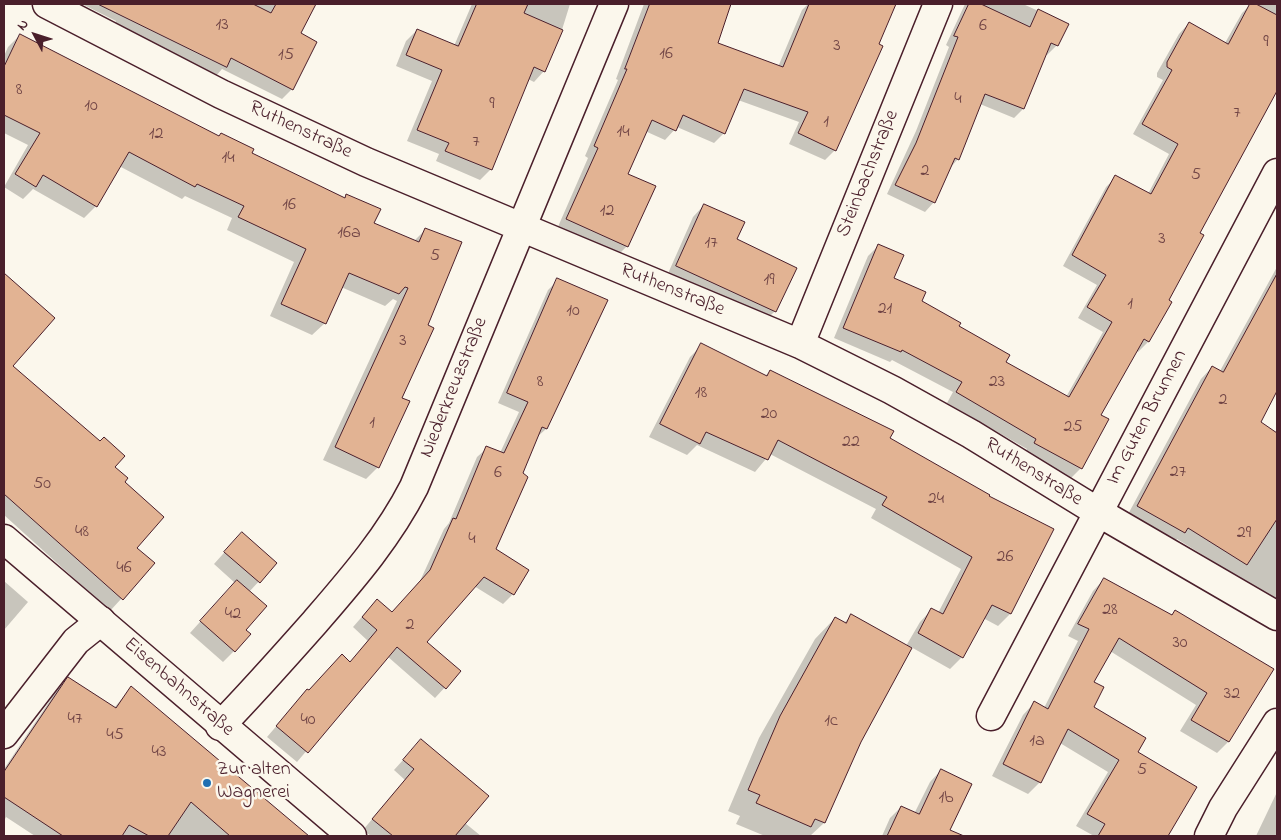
<!DOCTYPE html>
<html>
<head>
<meta charset="utf-8">
<style>
  body { margin:0 }
  #map { position:relative; width:1281px; height:840px; overflow:hidden; background:#fbf7ec; font-family:"Indie Flower",sans-serif }
  canvas { display:block }
  .frame { position:absolute; inset:0; border:5px solid #4a1f2b; pointer-events:none }
  .north { position:absolute; left:10px; top:10px; width:50px; height:50px; -webkit-text-stroke:4px #fbf7ec; paint-order:stroke; rotate:310deg; font-size:14px; font-weight:700; line-height:20px; text-align:center; color:#4a1f2b }
  .north::after { content:''; display:block; margin:auto; width:18px; height:22px; background:#4a1f2b; clip-path:polygon(50% 0,100% 100%,50% 72%,0 100%) }
</style>
</head>
<body>
<div id="map">
<canvas width="1281" height="840"></canvas>
<div class="frame"></div>
<div class="north">N</div>
</div>
<script>
const ctx = document.querySelector('canvas').getContext('2d');
ctx.lineJoin = 'round';
function fill(path, color) { ctx.fillStyle = color; ctx.fill(path, 'evenodd'); }
function stroke(path, color, width, dash) { ctx.strokeStyle = color; ctx.lineWidth = width; ctx.lineCap = dash ? 'butt' : 'round'; ctx.setLineDash(dash || []); ctx.stroke(path); }
function write(font, color, halo, rows, align = 'center') {
  ctx.font = font + ' "Indie Flower",sans-serif'; ctx.lineWidth = 5; ctx.setLineDash([]); ctx.textBaseline = 'middle'; ctx.strokeStyle = halo; ctx.fillStyle = color; for (const [text, x, y, turn = 0] of rows) {
    ctx.save(); ctx.translate(x, y); ctx.rotate((+turn || 0) * Math.PI / 180); ctx.textAlign = isNaN(turn) ? turn : align; if (halo) ctx.strokeText(text, 0, 0); ctx.fillText(text, 0, 0); ctx.restore();
  }
}
fill(new Path2D(`
  M82,4H315L299,34L292,89L282,99L222,69L216,76L113,27L116,21Z
  M472,4H570L561,33L544,71L534,82L528,79L491,169L480,180L436,161L439,154L407,141L432,81L396,66L406,41L417,30L454,46Z
  M644,4H730L717,43L778,67L802,10L808,4H894L835,150L825,160L789,144L799,122L738,100L724,133L714,143L677,127L665,140L645,131L627,175V246L617,256L557,229L588,158L585,156L618,80L616,79Z
  M965,4H1023L1067,24L1057,45L1047,55L1045,54L1023,109L1014,118L980,104L958,159L950,168L934,202L925,212L887,194L916,131L949,47L946,45Z
  M1251,4H1277V87L1198,233L1148,342L1138,352L1136,350L1099,415L1081,468L1071,478L1025,453L1027,449L947,403L953,392L892,360L890,362L834,338L868,256L878,246L892,279L921,302L957,326L1004,362L1066,397L1103,332L1078,318L1097,285L1063,266L1106,187L1116,177L1148,194L1169,154L1133,134L1163,80L1157,77V73L1179,34L1189,23L1225,43L1242,13Z
  M20,35L251,153L344,198L347,196L373,224L414,241L426,229V326L378,467L366,479L323,460L397,301L393,299L385,306L341,287L325,323L312,335L270,316L294,262L227,230L232,218L185,196L182,199L119,166L96,206L84,218L33,189L23,199L4,187L28,145L4,133V56L8,47Z
  M704,205L736,240L775,311L764,322L666,278L693,217Z
  M1277,267V389L1259,422L1277,434V455L1268,470L1277,476V601L1177,539L1173,544L1126,518L1201,379L1212,367L1220,371Z
  M558,280L546,429L536,438L494,550L527,571L513,594L503,604L474,586L425,642L460,671L435,698L387,656L297,762L267,737L298,701L350,663L368,641L353,627L367,611L392,614L420,581L444,529L449,523L477,457L487,448L500,453L519,412L498,403L548,290Z
  M13,283L11,366L100,443L123,482L135,548L154,563L110,611L4,515V292Z
  M702,345L765,376L770,371L987,497L1052,530L1010,614L998,626L983,618L962,657L950,669L911,647L859,741L824,823L810,836H765L736,824L740,816L728,811L759,738L815,639L835,618L844,623L851,616L906,646L920,622L932,609L938,613L961,569L871,518L876,509L770,454L755,472L697,445L687,455L649,437L690,357Z
  M231,545L276,563L249,592L244,630L234,651L223,662L190,633L235,583L214,564Z
  M1104,579L1171,616L1176,611L1272,669L1228,742L1217,753L1180,731L1196,705L1110,651L1093,683L1092,707L1136,752L1196,788L1166,836H1094L1076,826L1108,772L1060,743L1040,782L1028,794L992,776L1023,715L1034,703L1044,708L1078,641L1068,636L1093,591Z
  M4,581L28,602L4,630Z
  M68,679L114,708L131,688L307,836H35L6,817L4,821V769L57,690Z
  M421,740L465,823L481,836H371L363,830L405,780L394,770Z
  M941,770L946,835L949,836H882L890,818L901,807L914,814L930,782Z
  M1277,792V836H1256Z`), '#0003');
const building = new Path2D(`
  M98,4H253L271,13L276,4H316L301,33L317,42L293,90L231,58L227,67Z
  M477,4H528L524,13L563,30L545,72L534,67L492,170L445,151L449,143L417,130L442,70L406,55L417,29L458,46Z
  M650,4H731L718,43L783,67L809,4H896L879,44L883,46L836,151L798,133L808,112L744,89L725,134L683,115L676,131L652,120L628,174L656,186L628,247L566,219L598,148L594,146L627,69H625Z
  M969,4H981L1030,27L1038,9L1069,24L1058,46L1051,43L1024,109L985,94L959,160L955,158L935,203L895,185L916,143L958,37L954,36Z
  M1250,4H1256L1277,15V91L1200,233L1204,235L1169,300L1172,302L1149,342L1144,339L1101,415L1109,419L1082,469L1034,443L1036,439L956,392L962,382L902,350L901,352L843,328L878,244L904,255L894,278L926,292L922,301L961,323L959,326L1010,355L1006,362L1069,397L1112,322L1087,307L1106,275L1072,255L1115,175L1151,194L1178,144L1142,124L1172,70L1167,67V62L1189,22L1228,44Z
  M20,34L219,136L221,133L254,149L252,153L345,198L346,194L381,209L374,223L419,242L425,228L462,242L428,325L434,328L402,398L410,401L379,468L335,447L408,288L405,287L399,294L349,273L326,324L281,304L306,249L238,217L244,206L197,184L195,187L129,152L97,207L43,175L36,187L15,174L40,133L4,115V67Z
  M704,204L745,222L737,239L797,268L776,312L676,266Z
  M4,273L55,318L13,366L100,441L104,437L125,456L115,467L128,478L125,482L164,517L137,548L155,563L123,600L4,494Z
  M1277,274V391L1261,422L1277,433V519L1247,565L1188,528L1185,533L1137,506L1212,366L1223,372Z
  M557,278L608,300L547,429L542,427L523,473L528,477L496,549L529,570L514,595L484,577L427,642L461,671L446,689L397,647L308,753L276,726L307,689L309,690L342,654L350,662L377,630L362,617L377,599L392,612L430,570L453,518L456,519L486,446L504,453L528,402L507,393Z
  M701,343L767,376L770,370L894,431L890,438L990,495L989,496L1054,529L1011,614L992,605L963,658L918,633L931,608L943,614L972,557L882,505L887,497L778,440L768,460L706,432L700,444L660,424Z
  M242,532L277,563L260,583L224,552Z
  M1104,578L1172,615L1175,610L1274,669L1229,742L1191,720L1207,693L1119,638L1094,682L1104,687L1094,707L1146,738L1138,752L1197,787L1168,836H1098L1105,824L1087,814L1119,760L1068,729L1041,783L1003,764L1034,701L1048,709L1089,629L1078,624Z
  M237,580L267,606L246,630L251,634L235,652L200,621Z
  M851,614L912,648L861,742L825,823L815,819L811,827L756,803L760,795L748,790L780,716L835,617L846,623Z
  M68,677L116,708L131,686L309,836H230L191,802L168,836H149L129,825L122,836H63L4,797V772Z
  M421,739L489,796L455,836H393L372,819L414,769L403,760Z
  M941,769L972,784L950,830L964,836H887L901,806L919,814Z`);
fill(building, '#e2b393');
stroke(building, '#4a1f2b', 1);
const minor = new Path2D(`
  M47,4L221,94L366,162L800,344L892,390L971,434L1098,512L1277,616
  M800,344L938,4
  M991,716L1277,173
  M220,726C253,692 284,657 315,622C352,579 388,538 414,487L614,4
  M4,734L76,641L101,621
  M1209,836L1223,808L1277,723`);
const secondary = new Path2D(`
  M4,539L352,836`);
stroke(minor, '#4a1f2b', 31);
stroke(secondary, '#4a1f2b', 31);
stroke(minor, '#fbf7ec', 28);
stroke(secondary, '#fbf7ec', 28);
for (const [x, y, r, color] of [
  [207,783,5,"#1f6fb2"]
]) { const dot = new Path2D(); dot.arc(x, y, r, 0, 2 * Math.PI); ctx.fillStyle = color; ctx.fill(dot); stroke(dot, '#fbf7ec', 2); }
write('18px', '#704445', null, [
  ["13",222,26],
  ["6",983,27],
  ["9",1266,43],
  ["3",837,47],
  ["16",666,55],
  ["15",286,56],
  ["8",19,91],
  ["4",958,100],
  ["9",492,105],
  ["10",91,107],
  ["7",1237,114],
  ["1",826,123],
  ["14",623,133],
  ["12",156,135],
  ["7",476,143],
  ["14",228,159],
  ["2",925,172],
  ["5",1196,176],
  ["16",289,206],
  ["12",607,212],
  ["16a",349,234],
  ["3",1162,240],
  ["17",711,244],
  ["5",435,257],
  ["19",769,281],
  ["1",1130,305],
  ["21",885,310],
  ["10",573,312],
  ["3",403,342],
  ["8",540,383],
  ["23",997,383],
  ["18",701,394],
  ["2",1223,401],
  ["20",769,415],
  ["1",372,424],
  ["25",1073,428],
  ["22",851,443],
  ["27",1178,473],
  ["6",498,474],
  ["50",42,485],
  ["24",936,500],
  ["48",82,533],
  ["29",1244,534],
  ["4",472,540],
  ["26",1005,558],
  ["46",124,569],
  ["28",1110,611],
  ["42",233,615],
  ["2",410,626],
  ["30",1180,644],
  ["32",1232,695],
  ["47",75,720],
  ["40",308,721],
  ["1c",831,722],
  ["45",115,736],
  ["1a",1037,742],
  ["43",159,753],
  ["5",1142,771],
  ["1b",946,799]
]);
write('20px', '#4a1f2b', '#fbf7ec', [
  ["Ruthenstraße",300,131,25],
  ["Steinbachstraße",869,174,-68],
  ["Ruthenstraße",672,291,22],
  ["Niederkreuzstraße",455,388,-68],
  ["Im Guten Brunnen",1148,418,-62],
  ["Ruthenstraße",1033,473,32],
  ["Eisenbahnstraße",178,688,41]
]);
write('20px', '#4a1f2b', '#fbf7ec', [
  ["Zur alten",217,771],
  ["Wagnerei",217,794]
], 'left');
</script>
</body>
</html>
